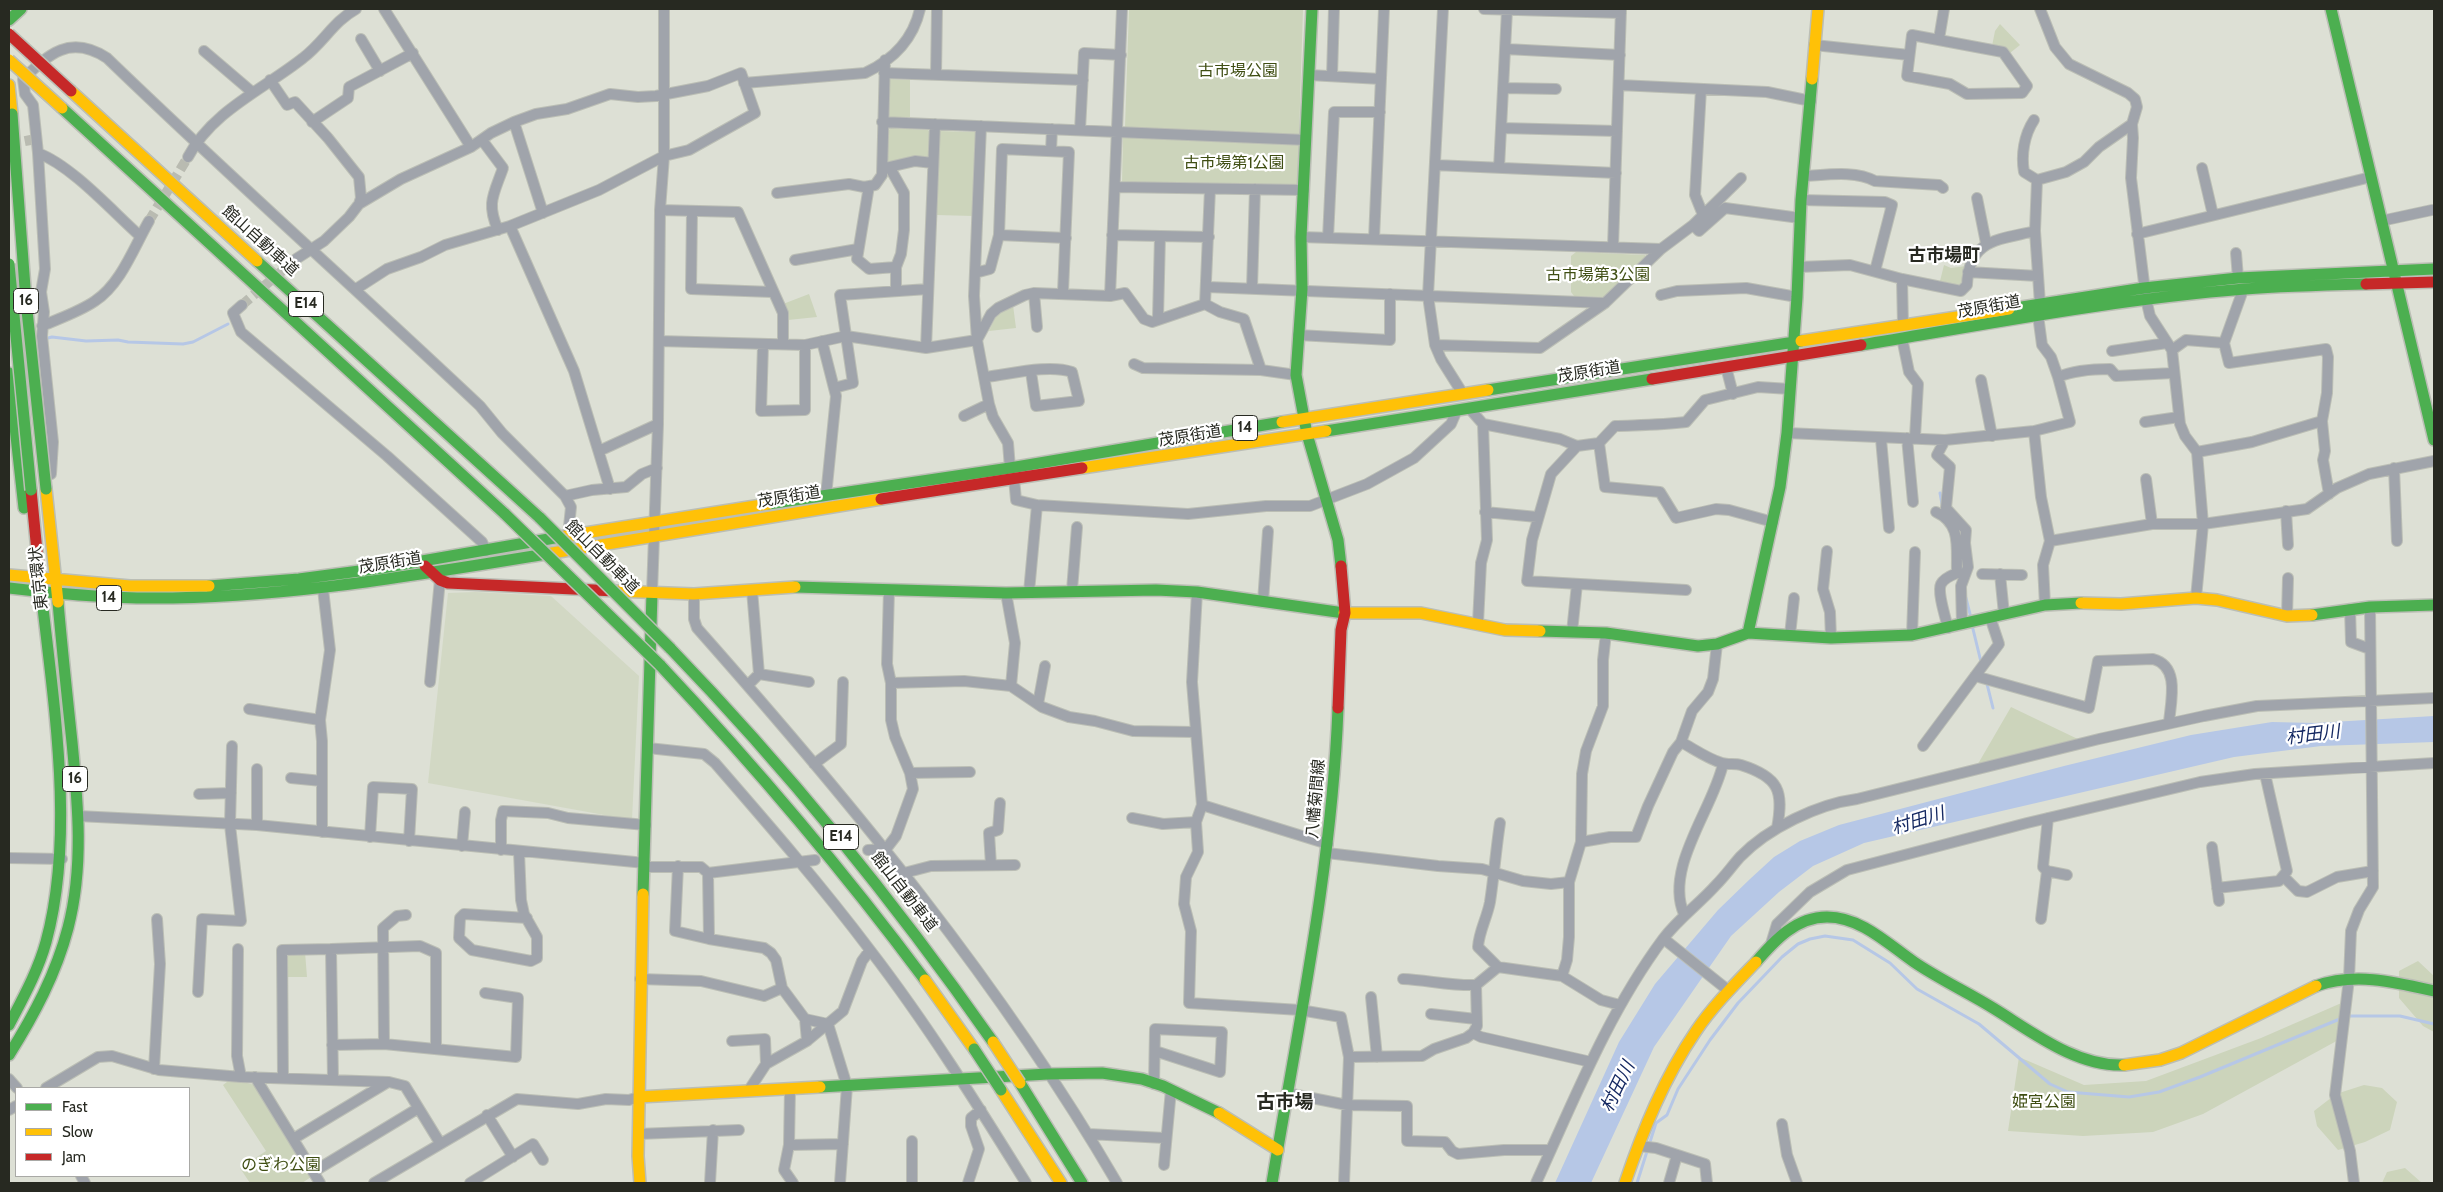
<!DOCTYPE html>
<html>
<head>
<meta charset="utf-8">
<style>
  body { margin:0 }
  #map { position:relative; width:2443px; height:1192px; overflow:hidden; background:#dde0d5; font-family:Cabin,sans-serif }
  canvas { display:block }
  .frame { position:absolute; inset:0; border:10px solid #272921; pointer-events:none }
  .legend { position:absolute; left:15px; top:1087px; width:175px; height:90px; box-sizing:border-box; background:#fff; border:1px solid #a9a9a6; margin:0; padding:6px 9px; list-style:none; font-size:15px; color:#272921 }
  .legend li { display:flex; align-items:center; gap:10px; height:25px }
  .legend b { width:25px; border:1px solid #a9a9a6 }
</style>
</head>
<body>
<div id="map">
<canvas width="2443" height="1192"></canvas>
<div class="frame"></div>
<ul class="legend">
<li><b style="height:6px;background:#4caf50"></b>Fast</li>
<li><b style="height:6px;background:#ffc107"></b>Slow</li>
<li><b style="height:6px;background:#c62828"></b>Jam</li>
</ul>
</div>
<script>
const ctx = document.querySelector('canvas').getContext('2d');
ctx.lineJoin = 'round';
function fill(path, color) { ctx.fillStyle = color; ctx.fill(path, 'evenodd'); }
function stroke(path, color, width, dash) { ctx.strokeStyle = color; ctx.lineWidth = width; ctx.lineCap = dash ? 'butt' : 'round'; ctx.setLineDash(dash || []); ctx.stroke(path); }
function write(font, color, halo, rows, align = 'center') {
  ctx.font = font + ' Cabin,"Noto Sans JP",sans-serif'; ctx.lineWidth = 4.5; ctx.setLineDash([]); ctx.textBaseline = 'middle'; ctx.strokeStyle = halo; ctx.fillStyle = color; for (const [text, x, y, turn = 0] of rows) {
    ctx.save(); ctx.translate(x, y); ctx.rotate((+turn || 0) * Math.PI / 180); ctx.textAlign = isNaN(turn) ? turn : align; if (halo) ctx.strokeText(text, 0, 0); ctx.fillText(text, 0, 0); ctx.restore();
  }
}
fill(new Path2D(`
  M475,592L551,596L639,676L632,820L428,783L448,593Z`), '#d2d8c4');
fill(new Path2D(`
  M1129,9H1303L1299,135L1125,127Z
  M2000,24L2020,45L2010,53L2006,48L1992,46L1995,31Z
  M887,79L910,80V117H886Z
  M891,128L928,130L931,134L930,158L886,163L887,132Z
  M938,131L976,132L974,216L936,215Z
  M1123,137L1301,142L1299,188L1122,183Z
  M1576,252L1645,255L1646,258L1604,297L1574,296L1571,292V256Z
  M1944,265L1951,268L1966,266L1962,282L1959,285L1940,281Z
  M809,294L817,317L788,320L783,304Z
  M1013,305L1016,328L989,331L997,314Z
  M2011,707L2084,742L1975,769Z
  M305,952L307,977H286L285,958L290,953Z
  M2418,961L2434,976V1032L2423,1026L2399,998V971Z
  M2346,1001L2342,1038L2203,1114L2153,1132L2083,1136L2008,1131L2019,1057L2084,1085L2146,1081L2261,1038Z
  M231,1079L255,1085L311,1177L302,1183H250L240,1168L266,1151L223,1085Z
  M2364,1085L2382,1088L2397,1102L2390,1130L2365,1142L2338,1150L2317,1126L2314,1111L2336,1094Z
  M2405,1168L2422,1183H2382L2387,1172Z`), '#ccd4bb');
fill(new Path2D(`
  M2434,716V742L2321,746L2234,757L1864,843L1813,866L1779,892L1731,936L1654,1047L1591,1183H1555L1619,1042L1655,984L1718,910L1750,879L1774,857L1800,841L1839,825L2064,766L2191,735L2272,722L2315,723Z`), '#b6c7e6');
stroke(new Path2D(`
  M44,339L52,337L86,341L118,340L128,342L183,344L193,342L228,324
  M1940,493L1942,504
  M1966,598L1971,618
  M1972,625L1981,662
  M1986,680L1993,708
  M1637,1183L1656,1123L1667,1115L1678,1089L1710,1040L1738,1003L1782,957L1798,944L1810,939L1825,936L1853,940L1890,963L1917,989L1979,1024L2050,1084L2068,1092L2129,1097L2159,1092L2200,1077L2347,1016H2400L2434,1024`), '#b6c7e6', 3);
stroke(new Path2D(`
  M10,144L36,139
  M149,221L188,157
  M242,305L296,259`), '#b9bbb1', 10, [10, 5]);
const street = new Path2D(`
  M384,9L471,147
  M1443,9L1428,296L1435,345L1441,359L1463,394
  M1484,9L1621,13
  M2040,9L2055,47L2069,64L2128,93L2135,99L2137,107L2132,124L2133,138L2131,178L2146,299L2150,316L2172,350L2180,424L2185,436L2197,452L2203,524L2196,598
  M1912,35L2003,52L2027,86L2022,93L1967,94L1950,84L1907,76Z
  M361,39L380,71
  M1939,39L1944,9
  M1814,45L1909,55
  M1506,49L1620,55
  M204,51L252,92
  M884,73L1083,80
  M936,75L937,9
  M1309,75L1381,79
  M1332,76L1334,9
  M270,80L287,105L295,102L328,138L359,177L361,198L359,204
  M744,83L865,73C893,60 913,40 920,9
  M1619,85L1767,92L1811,101
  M1503,88L1556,89
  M1701,89L1695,195L1703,215
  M2034,120C2024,135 2021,155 2024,172L2037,180
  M312,122L348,98L349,87L413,53
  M514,122L543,213
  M882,122L1306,140
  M981,126L974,296L977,340L989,404L993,417L1008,443L1010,468
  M1501,128L1617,131
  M1080,130L1084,53L1121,55
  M482,140L503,168C494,194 486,203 498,230
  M1051,151L1052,129
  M38,153C72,166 112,211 140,236
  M188,157C212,111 264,89 303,58C323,43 334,21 356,9
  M1435,165L1616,173
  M885,168L915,161L933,163
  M890,168L904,193V230L901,254L896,267V291
  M1499,168L1507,10
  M2202,168L2213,215
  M1804,176C1826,175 1855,170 1875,181L1939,185L1943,188
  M869,186L857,259L869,269L896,267
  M1115,187L1304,190
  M777,193L849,184L864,187L875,185L882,175L885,60
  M1977,198L1986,243
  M1801,200L1885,202L1892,205L1875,271
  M660,210L738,212L783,313V344
  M692,211L691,289L772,292
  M2381,221L2432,210
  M1693,225L1699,231L1725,208L1800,218
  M510,226L574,371L610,489
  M2137,234L2371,177
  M999,235L1066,238
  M1112,235L1209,237
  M1301,237L1661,249
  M1328,238L1334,112H1380
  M1374,239L1384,9
  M1613,247L1621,9
  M2236,253L2238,278
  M296,259L324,241L349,217L359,204L401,179L471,147L491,133L514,122L536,114L567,109L610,94L638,97L656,96L708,86L741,73L755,113L689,150L664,156L599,190L510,226L445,245L421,257L387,269L356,289
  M795,260L858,249
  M1799,267L1850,265L1902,279L1961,291L1967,285C1969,239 1998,240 2035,231
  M1968,272L2038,276
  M975,273L990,269L999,235L1002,149L1069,152L1063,292
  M1902,279L1903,325
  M1207,287L1605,303
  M1252,288L1255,189
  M2243,290L2224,343L2229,363L2326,349L2328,357L2327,393L2322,421L2325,451L2323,460L2329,494
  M1034,293L1037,327
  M1661,295L1677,291L1746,288L1797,297
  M1110,296L1122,9
  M1205,304L1210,189
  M242,305L233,313L241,332L387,456L482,542L486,551
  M1158,318L1160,236
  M42,326C60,318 79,312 95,301C121,284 134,247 149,221
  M1298,335L1390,340V294
  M1902,338L1909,372L1918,384L1915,437
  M659,341L805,345L846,336L926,348L977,340L991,314L998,308L1025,295L1034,293L1110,296L1125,293L1144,319L1152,322L1205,304L1220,312L1244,319L1261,370L1296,375
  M822,341L836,396L826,496
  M763,345L761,411L805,410V345
  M1435,345L1540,348L1605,303L1661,249L1693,225L1741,178
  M926,348L935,124
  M2172,350L2186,340L2224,343
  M2112,351L2167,343
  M1134,364L1143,368L1261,370
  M1726,367L1733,394
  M986,377C1011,374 1049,364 1072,372L1079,401L1036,406L1031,372
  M2058,377L2051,357L2042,345L2038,315L2040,304L2035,231L2037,180L2066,172L2084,162L2099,147L2132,124
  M1981,380L1992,436
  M834,388L853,383L840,295L928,289
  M1469,408L1483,424L1560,439L1577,446
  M964,416L989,404
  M2145,422L2179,417
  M2034,431L2041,497L2050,541L2043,565L2045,605
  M1787,433L1945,440L2034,431L2070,422L2058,377C2075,370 2092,369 2110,369L2116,376L2173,373
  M1907,438L1913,502
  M1881,439L1889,528
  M1945,440L1937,455L1950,467L1946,508L1966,530L1965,543L1968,567L1961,586L1962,624
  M1599,443L1605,487L1660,492L1676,518L1716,509L1729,510L1773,522
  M599,451L658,424
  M2197,452L2252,442L2322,421
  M2394,468L2397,541
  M51,474L53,442L42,336L44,312L41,292L45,269L38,153L33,105L25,94L23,79C49,54 70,34 107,58C229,176 356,289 480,406L502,433L565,496L571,507L568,536
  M1014,478L1016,500L1037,505L1188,514L1266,506H1310L1367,484L1414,458L1451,424L1457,410
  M2146,479L2152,524
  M565,496L592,490L626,487L642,474L657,468
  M2286,511L2288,545
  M1485,512L1537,517
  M1936,512C1962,524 1956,548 1957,573C1952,575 1944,578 1941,584C1937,592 1946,619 1948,628
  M2050,541L2152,524H2203L2307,509L2337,488L2369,474L2434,461
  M1827,551L1823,589L1830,612L1831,638
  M1982,574L2022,575
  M2000,574L2004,614
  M1072,590L1077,527
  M1686,590L1527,581L1532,540L1551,474L1577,446L1599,443L1615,426C1639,425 1662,425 1686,422L1705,400L1758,387L1790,389
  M1029,592L1037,505
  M1197,592L1192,682L1202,805L1196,822L1198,852L1186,877L1184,904L1191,931L1189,1003L1300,1010L1341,1017L1349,1057L1344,1183
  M652,593L658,424L660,210L664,156V9
  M1006,593L1015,643L1011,686
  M694,594V619L697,628C851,802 1000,982 1117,1183
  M1263,602L1268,531
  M2350,609L2351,642L2370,649
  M2287,616L2288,578
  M1478,623L1481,563L1487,540L1483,424
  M1572,632L1577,584
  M1790,635L1794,598
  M1912,635L1915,552
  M759,674L809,682
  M1975,676L2089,708L2098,661L2153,659C2180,666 2171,701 2169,722
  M430,682L440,580
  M891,683L964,681L1011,686L1042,707L1069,717L1095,721L1133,731L1195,732
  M748,685L759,674L752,590
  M1038,704L1045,666
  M249,709L320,720L322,741V832
  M320,720L330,650L323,589
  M1681,742C1694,749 1708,759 1722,763C1728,765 1735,763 1741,765C1779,777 1784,791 1777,828
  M1923,746L1999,644L1990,617
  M648,748L704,754L715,763C768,824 821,885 870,950C927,1024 977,1104 1026,1183
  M814,764L841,744L843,682
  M910,773L970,772
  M291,778L322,781
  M199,794L231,793
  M1202,805L1328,844
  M78,816L257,825L645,863
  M1132,818L1163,824L1196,822
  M2048,818L2043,867L2047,871L2067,875
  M257,825V769
  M370,837L373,787L412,789L409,841
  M1581,842L1610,837H1636L1648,806L1673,752L1681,742L1692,711L1708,692L1713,679L1717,644
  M462,846L465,812
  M2212,847L2219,901
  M501,850V820L503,811L548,813L568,818L646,825
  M868,850L886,849L896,836L913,789L910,773L895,737L891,720V683L887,664L889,590
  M519,852L521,900L524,914L537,937V958L531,961L472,950L459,938L460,918L464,914L527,918
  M1327,853L1438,866L1482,869L1523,881L1551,884L1569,882
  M9,858L62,859
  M991,865L989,833L998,830L1000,803
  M678,866L675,931L709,939
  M644,867H701L708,873L709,939L764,948L771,953L776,960L782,988L805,1019L807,1041L766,1064L749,1090
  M708,873L815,860
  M904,873L931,866L1015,865
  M2284,877L2298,891L2307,892L2337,877L2373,871
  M2217,888L2279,881L2287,871L2265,774
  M1684,914C1664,868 1713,809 1723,764
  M2041,919L2047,871
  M1664,939L1729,991
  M1771,944L1777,924L1810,892L1847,870L2027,823L2200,782L2255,774L2434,763
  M238,949L237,1056L241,1077
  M331,949L420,946L436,953V1049
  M1498,967L1478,947C1479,931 1487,918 1490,902C1494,876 1496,849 1500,823
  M1562,976L1601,1000L1620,1005
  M640,979L701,981L764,996L782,988
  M1403,979C1427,980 1451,986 1476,985
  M198,992L202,919L241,921L230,825L232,746
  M1371,997L1377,1057
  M1431,1014L1476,1019
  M805,1019L828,1024L847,1086L840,1183
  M1473,1033L1481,1037L1591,1062
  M732,1041L765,1039L766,1064
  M807,1041L843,1011L862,961L870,950
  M384,1044L383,928L397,916L406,915
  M332,1045L384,1044L516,1057L518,998L485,993
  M1349,1057L1422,1056L1434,1049L1466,1038L1473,1033L1477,1026L1476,985L1498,967L1562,976L1567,960L1569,937V882L1581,842L1582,774L1586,751L1603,706V660L1606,633
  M154,1069L160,964L157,919
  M255,1077L320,1183
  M283,1078L282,950L331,949L333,1080
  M9,1079L17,1088
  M1154,1084L1155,1029L1222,1032L1220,1072L1155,1051
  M46,1088L98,1057L112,1056L159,1070L241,1077L389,1082L405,1086L440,1143
  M1287,1093L1347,1105L1407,1106V1141L1445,1142L1452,1151L1458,1154L1504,1150H1551
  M9,1110L16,1106
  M487,1115L513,1157
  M1782,1124L1787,1155L1797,1183
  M638,1134L739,1130
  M1088,1134L1165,1138
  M293,1139L388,1082
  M912,1141V1183
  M789,1145L790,1089
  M1639,1146L1656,1148L1705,1164L1707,1183
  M1164,1165L1171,1090
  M313,1172L417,1109
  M81,1176L85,1183
  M374,1183L517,1099L578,1104L606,1099L629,1100L639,1097
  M470,1183L533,1144L543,1160
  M710,1183L713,1130
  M793,1183L784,1170L789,1145L843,1144
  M968,1183L979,1149L971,1126V1118L981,1110
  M1536,1183C1574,1100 1608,1013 1663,939C1679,918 1699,904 1716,885C1725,876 1732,866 1740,857C1768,828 1818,804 1857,799L2099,739L2204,716L2257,706L2434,698
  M1669,1183L1677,1155
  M2354,1183L2350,1151L2335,1095L2349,979L2351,931L2359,910L2373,887L2370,607`);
const fast = new Path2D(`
  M1312,9L1301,237L1302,289L1296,375L1307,434L1338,540L1341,566
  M2331,9L2434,440
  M9,20L21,9
  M62,108L505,514
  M257,261L540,518
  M2009,309L2144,288L2238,278L2434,269
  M1861,345C1988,324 2116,299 2245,289C2285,286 2326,285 2366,284
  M9,373L24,508
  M1488,390L1801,341
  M1326,431L1652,379
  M768,504L1010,468L1282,422
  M209,586L299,579L382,568L560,537
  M795,587L1006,593L1156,590L1197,592L1344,613
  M9,588C52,593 94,597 137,598C274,600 411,576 546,554
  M2312,615L2370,607L2434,605
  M1540,631L1606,633L1698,646L1717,644L1748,633L1831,638L1912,635L2045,605L2081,603
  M1748,633L1780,487L1787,433L1797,297L1801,200L1812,79
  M670,648C789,771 895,902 993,1042
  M660,665C754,765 843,870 925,980
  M643,894L652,593
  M1756,962C1775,940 1796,917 1827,917C1861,917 1888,944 1914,962C1939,979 1967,992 1993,1008C2031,1031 2076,1067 2124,1065
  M2316,986C2355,972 2395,982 2434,991
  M9,1025C23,998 38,971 46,942C77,828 51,689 39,572
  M9,1055C34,1015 56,974 68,928C84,867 78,804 72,742C67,695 62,649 58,602
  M1020,1083L1082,1183
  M820,1087L1048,1074L1102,1073L1142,1079L1163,1086L1219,1113
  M1272,1183C1298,1026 1332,868 1338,708`);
const slow = new Path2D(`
  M1812,79L1818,9
  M9,85L12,114
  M71,91L257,261
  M1801,341L2009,309
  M1282,422L1488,390
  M1082,468L1326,431
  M46,489L58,602
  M560,537L768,504
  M546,554L881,499
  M9,575L130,586H209
  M615,591L694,594L795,587
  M2081,603L2121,604L2196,598L2217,600L2287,616L2312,615
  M1344,613H1421L1505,630L1540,631
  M925,980L974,1049
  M2124,1065L2160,1060L2181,1053L2316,986
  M1001,1090L1061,1183
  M639,1097L820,1087
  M1219,1113L1278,1150
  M640,1183L638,1156L643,894
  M1625,1183C1643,1130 1664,1078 1696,1031C1713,1006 1735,984 1756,962`);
const jam = new Path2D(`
  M2366,284L2434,282
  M1652,379L1861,345
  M31,490L39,572
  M881,499L1082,468
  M425,566L440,580L448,583L615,591
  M1338,708L1341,630L1345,613L1341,566`);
stroke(street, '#bbbeb5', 12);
stroke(fast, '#bbbeb5', 14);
stroke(slow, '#bbbeb5', 14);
stroke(jam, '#bbbeb5', 14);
stroke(street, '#a0a4ab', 10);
stroke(fast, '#4caf50', 11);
stroke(slow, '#ffc107', 11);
stroke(jam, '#c62828', 11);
const fastBridge = new Path2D(`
  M12,114L26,301L46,489
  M9,264L31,490
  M505,514L660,665
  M540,518L670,648
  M974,1049L1001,1090`);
const slowBridge = new Path2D(`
  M9,60L62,108
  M993,1042L1020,1083`);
const jamBridge = new Path2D(`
  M9,34L71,91`);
stroke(fastBridge, '#bbbeb5', 14, []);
stroke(slowBridge, '#bbbeb5', 14, []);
stroke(jamBridge, '#bbbeb5', 14, []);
stroke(fastBridge, '#4caf50', 11);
stroke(slowBridge, '#ffc107', 11);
stroke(jamBridge, '#c62828', 11);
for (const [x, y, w] of [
  [26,301,25],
  [306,304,35],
  [1245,428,25],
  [109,598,25],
  [75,779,25],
  [841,837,35]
]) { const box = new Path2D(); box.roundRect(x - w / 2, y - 12.5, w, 25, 4); ctx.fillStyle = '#fff'; ctx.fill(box); stroke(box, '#272921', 1); }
write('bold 15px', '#272921', null, [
  ["16",26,301],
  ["E14",306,304],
  ["14",1245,428],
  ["14",109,598],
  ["16",75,779],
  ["E14",841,837]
]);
write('16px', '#3f4e13', '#fff', [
  ["古市場公園",1238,71],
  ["古市場第1公園",1234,163],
  ["古市場第3公園",1598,275],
  ["姫宮公園",2044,1102],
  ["のぎわ公園",281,1165]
]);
write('16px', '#272921', '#fff', [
  ["館山自動車道",260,241,42],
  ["茂原街道",1989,307,-10],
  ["茂原街道",1589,372,-9],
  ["茂原街道",1190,436,-9],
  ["茂原街道",789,497,-9],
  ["館山自動車道",602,557,45],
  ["茂原街道",390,563,-9],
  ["東京環状",39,578,-96],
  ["八幡菊間線",1316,799,-85],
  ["館山自動車道",904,892,52]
]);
write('bold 18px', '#272921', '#fff', [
  ["古市場町",1944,256]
]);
write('italic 18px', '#152962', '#fff', [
  ["村田川",2313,735,-7],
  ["村田川",1918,821,-17],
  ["村田川",1618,1087,-64]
]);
write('bold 19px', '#272921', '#fff', [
  ["古市場",1285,1102]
]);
</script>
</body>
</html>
